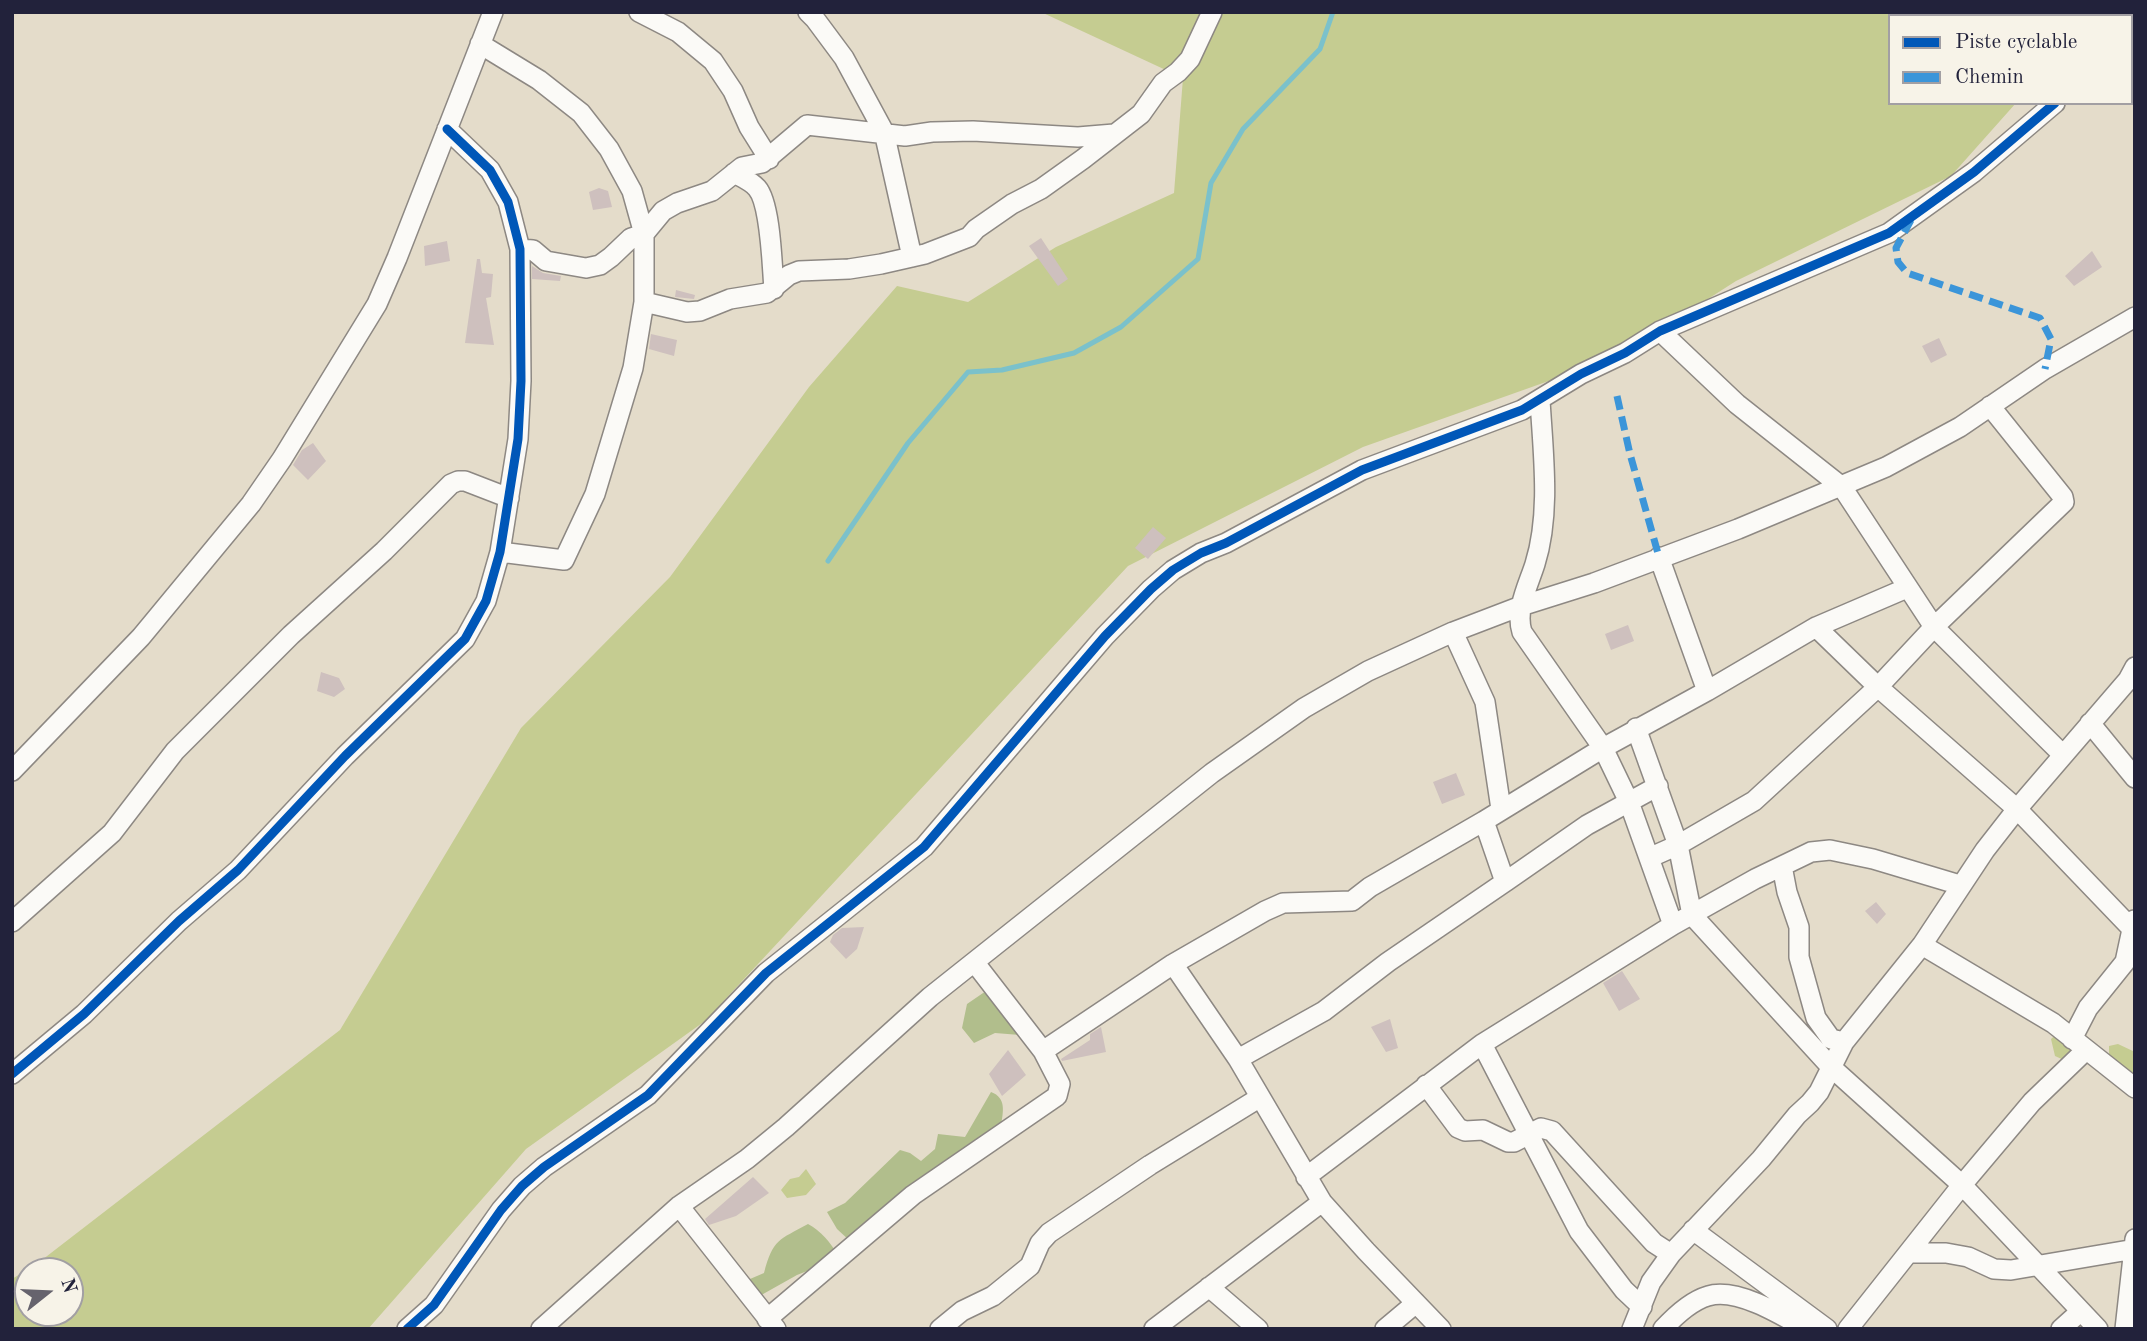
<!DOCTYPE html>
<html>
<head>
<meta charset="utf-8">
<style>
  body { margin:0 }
  #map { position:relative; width:2147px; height:1341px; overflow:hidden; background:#e4dcca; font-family:"Old Standard TT",serif }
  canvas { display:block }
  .frame { position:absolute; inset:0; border:14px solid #22223b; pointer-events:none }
  .legend { position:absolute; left:1888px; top:14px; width:245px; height:91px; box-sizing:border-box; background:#f7f3e8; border:2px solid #a29fa3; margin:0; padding:9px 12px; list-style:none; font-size:21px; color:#22223b }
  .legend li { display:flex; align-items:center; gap:14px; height:35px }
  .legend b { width:35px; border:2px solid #a29fa3 }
  .north { position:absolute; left:14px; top:1257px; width:70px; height:70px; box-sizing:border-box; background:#f7f3e8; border:2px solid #a29fa3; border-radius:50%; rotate:72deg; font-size:19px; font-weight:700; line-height:28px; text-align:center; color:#22223b }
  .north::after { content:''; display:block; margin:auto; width:24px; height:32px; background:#66636d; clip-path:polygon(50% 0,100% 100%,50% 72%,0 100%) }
</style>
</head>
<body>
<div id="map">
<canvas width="2147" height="1341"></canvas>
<div class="frame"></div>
<ul class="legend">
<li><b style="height:9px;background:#0057b8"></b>Piste cyclable</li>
<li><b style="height:9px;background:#3b95d9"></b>Chemin</li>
</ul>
<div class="north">N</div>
</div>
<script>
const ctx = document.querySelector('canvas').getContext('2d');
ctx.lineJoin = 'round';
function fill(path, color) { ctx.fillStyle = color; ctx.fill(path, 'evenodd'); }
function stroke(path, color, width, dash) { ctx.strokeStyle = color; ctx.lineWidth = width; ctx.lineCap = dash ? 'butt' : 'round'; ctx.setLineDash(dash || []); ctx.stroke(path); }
fill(new Path2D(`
  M1041,12H2097L2094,16H1890V103H2016L1951,176L1736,281L1619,356L1363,447L1128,566L705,1021L526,1149L368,1329H12V1279L38,1263L340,1030L521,728L670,577L809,387L897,286L968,302L1056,247L1174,193L1183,78ZM28,1271H70V1313H28Z
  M2059,1032L2077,1045L2066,1061L2055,1056L2051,1039Z
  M2118,1044L2135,1052V1078L2109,1055V1046Z
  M806,1169L816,1184L806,1195L787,1198L781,1190L790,1179L799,1177Z`), '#c5cc91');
fill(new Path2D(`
  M986,991L1020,1035L995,1033L974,1043L962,1028L967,1004Z
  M991,1092C1007,1098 1003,1112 1001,1126L915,1188L903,1189L897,1200L888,1202L875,1220L850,1241L837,1229L827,1212L845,1203L900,1150L910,1153L921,1161L935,1149L938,1134L965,1137Z
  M808,1224C821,1231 830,1242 838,1255L825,1264L797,1275L756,1298L743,1282L764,1273C773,1239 779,1240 808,1224Z`), '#b1be8c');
stroke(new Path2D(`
  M828,561L908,443L968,372L1002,370L1074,353L1121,327L1198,259L1211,183L1243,129L1320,49L1333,12`), '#7bc1cb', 5);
fill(new Path2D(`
  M599,188L608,191L612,207L593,210L589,192Z
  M1041,238L1068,279L1058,286L1029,246Z
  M447,241L450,261L425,266L424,246Z
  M2092,251L2102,267L2074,286L2065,276Z
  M477,259H480L482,273L493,274L491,297L486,298L494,345L465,343Z
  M532,266L543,273L561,276L560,281L532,279Z
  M676,290L695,295L694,299L675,297Z
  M651,334L677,340L674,356L649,349Z
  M1939,338L1947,355L1931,363L1922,346Z
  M313,443L326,461L308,480L293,465L302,450Z
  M1153,527L1166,538L1148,559L1135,548Z
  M1628,625L1634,641L1611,650L1605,634Z
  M321,672L339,678L345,689L334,697L317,691Z
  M1456,773L1465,795L1442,804L1433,782Z
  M1876,902L1886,914L1877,924L1865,911Z
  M864,927L857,949L846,959L830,942L833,935L842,928Z
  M1622,971L1640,999L1619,1011L1603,983Z
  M1390,1019L1398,1048L1386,1052L1371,1027Z
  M1101,1027L1106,1052L1062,1061L1061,1059L1090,1040V1034Z
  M1008,1050L1026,1075L1002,1096L989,1074Z
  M753,1177L769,1193L736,1216L709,1225L705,1219Z`), '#cec0be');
const minor = new Path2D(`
  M639,12L678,32L713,61L733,91L749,127L769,159
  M808,12L815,19L844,58L884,132L912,257
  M480,44L539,80L581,113L609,149L632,191L644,234V302L633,368L595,494L564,560L500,552
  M2131,51L2135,48
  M734,173C741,177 751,181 757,188C771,204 772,267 774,289
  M520,249L533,250L546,261L586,268L600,265L611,257L631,238L644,234L663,211L677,203L712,191L742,167L762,163L807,125L905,136L932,132L973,131L1078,137L1114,134
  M644,302L687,312L700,311L730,299L767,293L789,275L799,271L849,269L881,264L925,254L969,237L976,229L1012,204L1041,189L1083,159L1141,114L1163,83L1178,72L1190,59L1212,12
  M1660,331L1737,404L1842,487L1934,627L2063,755
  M1540,400C1543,453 1551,513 1535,564C1528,586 1515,610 1522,632L1603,748L1629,802L1673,925
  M1659,557L1707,691
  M1816,627L1878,687L2017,809L2135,932
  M1453,632L1485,702L1501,809
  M2090,723L2135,778
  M1636,728L1678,845L1692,915L1831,1067L1962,1185L2098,1329
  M12,771L141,637L251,504L282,459L377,304L397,258L493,12
  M1651,857L1678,845L1754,801L1878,687L1934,627L2064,502L2063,497L1990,406
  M1782,866L1787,892L1799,927V957L1816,1018L1831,1039L1844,1042
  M1505,882L1587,825L1658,786
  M12,922L112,833L175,751L291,635L384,551L451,484L458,481H465L509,498
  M1922,945L2053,1023L2135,1088
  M1173,964L1238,1059L1322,1202L1366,1251L1441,1329
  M2072,1039L2088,1008L2125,962L2134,920
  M1482,1044L1579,1231L1624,1290L1642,1307
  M1043,1051L1173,964L1265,911L1283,903L1352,901L1370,887L1484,821L1603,748L1707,691L1816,627L1907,588
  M1238,1059L1324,1011L1388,962L1505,882L1484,821
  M12,1074L84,1014L179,921L238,870L345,756L465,639L486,601L500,552L518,439L521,381L520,249L508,202L490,170L447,129
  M1426,1085L1458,1128L1465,1131L1483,1130L1508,1142H1514L1541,1128L1552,1131L1654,1243L1671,1254
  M1306,1177L1482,1044L1673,925L1755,879L1811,852L1830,850L1873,859L1960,885
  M679,1206L776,1329
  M1693,1230L1827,1329
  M1910,1253H1946L1968,1257L1994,1269L2011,1270L2135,1249
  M1209,1287L1258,1329
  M767,1319L913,1195L1057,1096L1060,1084L1043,1051L975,963
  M407,1329L434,1305L501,1210L522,1186L544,1167L648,1095L766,973L924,847L1105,636L1151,589L1173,570L1201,553L1226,543L1362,470L1522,410L1581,374L1625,353L1660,331L1889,233L1974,172L2055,103
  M541,1329L679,1206L747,1159L786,1127L930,997L1212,773L1304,708L1368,671L1453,632L1521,606L1594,583L1738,529L1886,467L1960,427L2045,369L2135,317
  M940,1329L962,1311L993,1296L1030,1266L1040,1243L1049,1233L1150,1165L1259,1098
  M1154,1329L1322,1202
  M1385,1329L1416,1303
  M1632,1329L1651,1282L1671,1254L1761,1159L1797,1115L1810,1103L1819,1092L1844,1042L1922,945L1985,850L2017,809L2128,680L2135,667
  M1663,1329C1674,1317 1691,1301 1708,1296C1736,1287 1782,1315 1806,1329
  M1848,1329L1962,1185L2032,1102L2086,1050
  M2061,1329L2081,1311
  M2125,1329L2135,1239`);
stroke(minor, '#8d8883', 22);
stroke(minor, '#fbfaf7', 19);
stroke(new Path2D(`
  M1911,220L1896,248L1898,262L1907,273L2040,318L2051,339L2045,369
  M1617,396L1630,454L1659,557`), '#3b95d9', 7, [14, 7]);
stroke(new Path2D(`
  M12,1074L84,1014L179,921L238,870L345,756L465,639L486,601L500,552L518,439L521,381L520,249L508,202L490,170L447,129
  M407,1329L434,1305L501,1210L522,1186L544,1167L648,1095L766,973L924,847L1105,636L1151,589L1173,570L1201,553L1226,543L1362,470L1522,410L1581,374L1625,353L1660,331L1889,233L1974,172L2055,103`), '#0057b8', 9);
</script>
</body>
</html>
